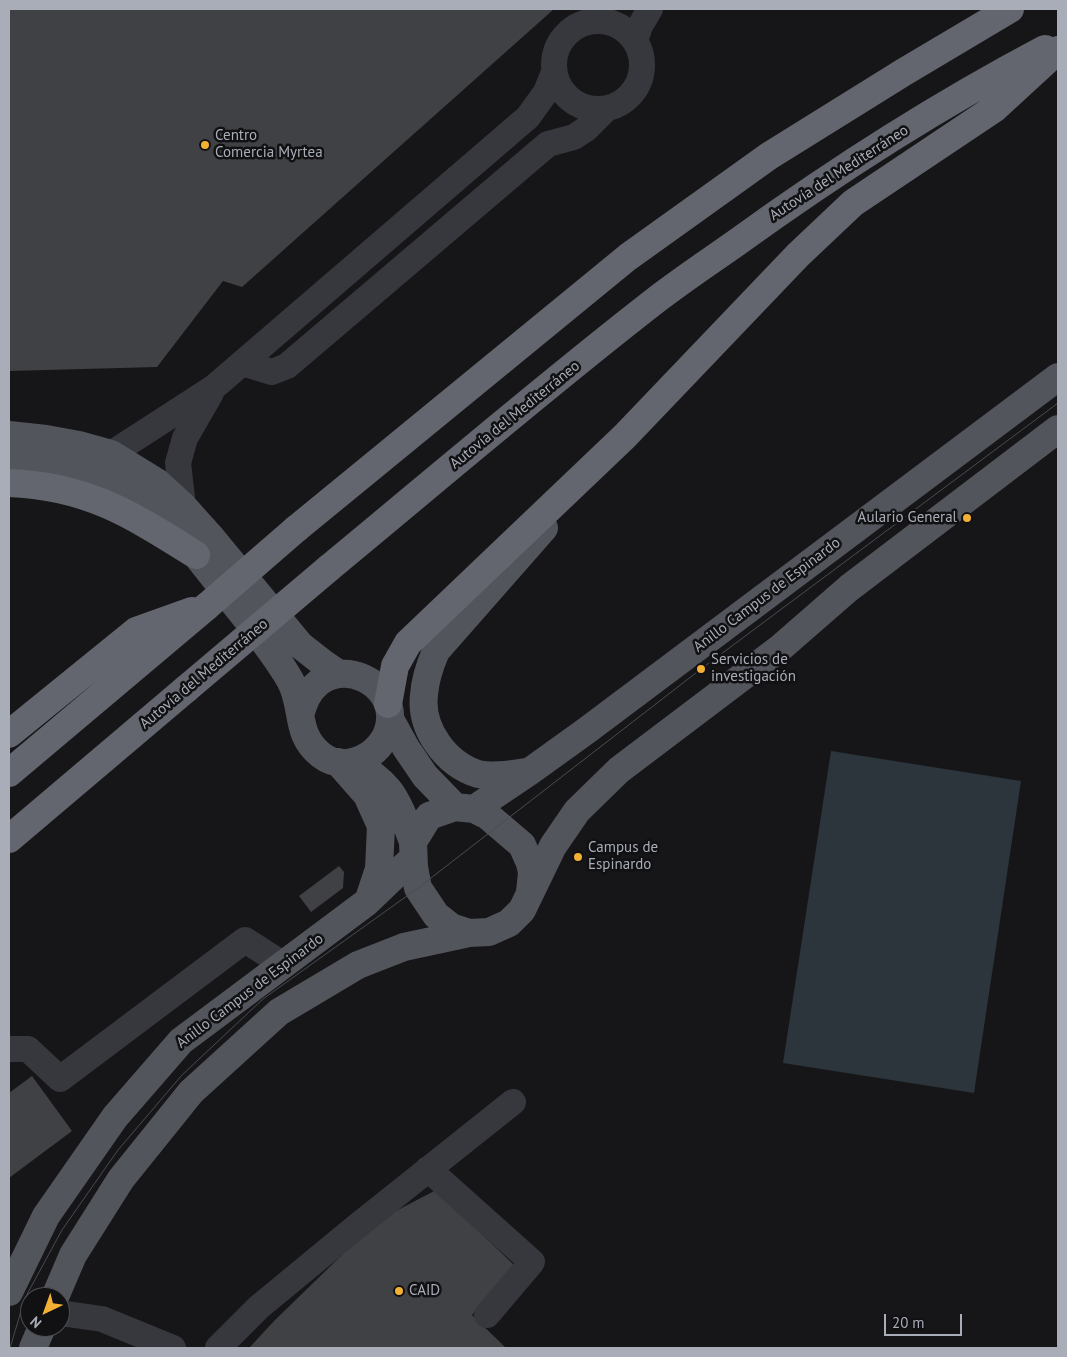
<!DOCTYPE html>
<html>
<head>
<meta charset="utf-8">
<style>
  body { margin:0 }
  #map { position:relative; width:1067px; height:1357px; overflow:hidden; background:#161618; font-family:"PT Sans",sans-serif }
  canvas { display:block }
  .frame { position:absolute; inset:0; border:10px solid #a8adb8; pointer-events:none }
  .north { position:absolute; left:20px; top:1287px; width:50px; height:50px; box-sizing:border-box; background:#111113; border:1px solid #4d4f55; border-radius:50%; rotate:222deg; font-size:14px; font-weight:700; line-height:20px; text-align:center; color:#a8adb8 }
  .north::after { content:''; display:block; margin:auto; width:18px; height:22px; background:#f2b134; clip-path:polygon(50% 0,100% 100%,50% 72%,0 100%) }
  .scale { position:absolute; left:884px; top:1314px; width:78px; height:22px; box-sizing:border-box; border:2px solid #a8adb8; border-top:0; padding-left:6px; font-size:15px; line-height:18px; white-space:nowrap; color:#a8adb8; -webkit-text-stroke:4px #111113; paint-order:stroke }
</style>
</head>
<body>
<div id="map">
<canvas width="1067" height="1357"></canvas>
<div class="frame"></div>
<div class="north">N</div>
<div class="scale">20 m</div>
</div>
<script>
const ctx = document.querySelector('canvas').getContext('2d');
ctx.lineJoin = 'round';
function fill(path, color) { ctx.fillStyle = color; ctx.fill(path, 'evenodd'); }
function stroke(path, color, width, dash) { ctx.strokeStyle = color; ctx.lineWidth = width; ctx.lineCap = dash ? 'butt' : 'round'; ctx.setLineDash(dash || []); ctx.stroke(path); }
function write(font, color, halo, rows, align = 'center') {
  ctx.font = font + ' "PT Sans",sans-serif'; ctx.lineWidth = 5; ctx.setLineDash([]); ctx.textBaseline = 'middle'; ctx.strokeStyle = halo; ctx.fillStyle = color; for (const [text, x, y, turn = 0] of rows) {
    ctx.save(); ctx.translate(x, y); ctx.rotate((+turn || 0) * Math.PI / 180); ctx.textAlign = isNaN(turn) ? turn : align; if (halo) ctx.strokeText(text, 0, 0); ctx.fillText(text, 0, 0); ctx.restore();
  }
}
fill(new Path2D(`
  M831,751L1021,781L974,1093L783,1063Z`), '#2c353c');
fill(new Path2D(`
  M9,9H554L242,287L223,281L157,367L9,371Z
  M339,866L344,872L343,888L311,912L299,896Z
  M32,1076L72,1131L9,1178V1093Z
  M436,1190L515,1266L472,1315L506,1348H249L275,1320L377,1221Z`), '#404145');
stroke(new Path2D(`
  M554 65a44 44 0 1 1 88 0a44 44 0 1 1-88 0Z
  M635,41L640,26L650,9
  M242,363L272,372L287,366L548,144L574,137L586,129L605,110
  M111,454L213,388L528,117L546,92L554,72
  M183,506L178,463L185,438L211,393
  M9,1049H28L60,1079L245,940L284,965
  M428,1169L532,1262L487,1315
  M60,1313L102,1319L173,1348
  M218,1348L259,1307L356,1227L513,1102`), '#37383d', 26);
stroke(new Path2D(`
  M9,435L46,439L79,445L111,454L158,483L183,506L209,535L300,645L323,663L339,674
  M9,462C77,470 130,480 179,532C185,538 190,546 195,553C204,565 214,577 223,589C246,619 271,647 290,680C305,707 294,734 321,755C348,776 388,752 390,720C393,682 342,658 315,686C307,693 304,702 301,712
  M390,719L406,748L425,776L455,807
  M338,762L367,795L381,826L379,869L369,899
  M354,762C366,770 379,778 388,789C399,802 407,826 413,842
  M527,772C512,774 494,778 478,774C446,764 420,729 424,695C425,679 430,665 436,651L544,528
  M474,809L529,772L586,731L1058,377
  M469,933L451,927L436,915L418,888L414,867L413,842L429,816L455,807L474,809L488,816L522,845L530,863L532,873L530,892
  M9,1292L46,1216L115,1117L181,1041L367,902L413,858
  M55,1297L73,1255L121,1179L191,1092L279,1012L358,965L404,947L469,933L489,932L509,923L522,910L553,846L577,811L619,770L779,649L849,588L1058,429
  M33,1348L42,1327`), '#53555c', 28);
stroke(new Path2D(`
  M9,483C88,486 132,515 196,555
  M296,529L628,257L769,156L904,72L1010,9
  M329,568C438,478 545,386 656,300C682,280 709,262 736,243C834,172 937,106 1045,49
  M388,704L395,666L408,643L625,436L798,255L853,203L995,108L1058,50
  M9,734L136,631L192,611
  M9,773L206,607
  M9,839L186,689`), '#63666e', 28);
stroke(new Path2D(`
  M10,1348L25,1298L62,1230L118,1150L182,1075L263,999L418,888L701,669L1058,403`), '#4a4c52', 1);
stroke(new Path2D(`
  M206,607L296,529
  M186,689L329,568`), '#63666e', 28);
for (const [x, y, r, color] of [
  [205,145,5,"#f2b134"],
  [967,518,5,"#f2b134"],
  [701,669,5,"#f2b134"],
  [578,857,5,"#f2b134"],
  [399,1291,5,"#f2b134"]
]) { const dot = new Path2D(); dot.arc(x, y, r, 0, 2 * Math.PI); ctx.fillStyle = color; ctx.fill(dot); stroke(dot, '#111113', 2); }
write('15px', '#a8adb8', '#111113', [
  ["Centro",215,136],
  ["Comercia Myrtea",215,153],
  ["Aulario General",957,518,"right"],
  ["Servicios de",711,660],
  ["investigación",711,677],
  ["Campus de",588,848],
  ["Espinardo",588,865],
  ["CAID",409,1291]
], 'left');
write('15px', '#a8adb8', '#111113', [
  ["Autovía del Mediterráneo",839,173,-33],
  ["Autovía del Mediterráneo",515,415,-39],
  ["Anillo Campus de Espinardo",767,595,-37],
  ["Autovía del Mediterráneo",204,674,-40],
  ["Anillo Campus de Espinardo",250,991,-37]
]);
</script>
</body>
</html>
